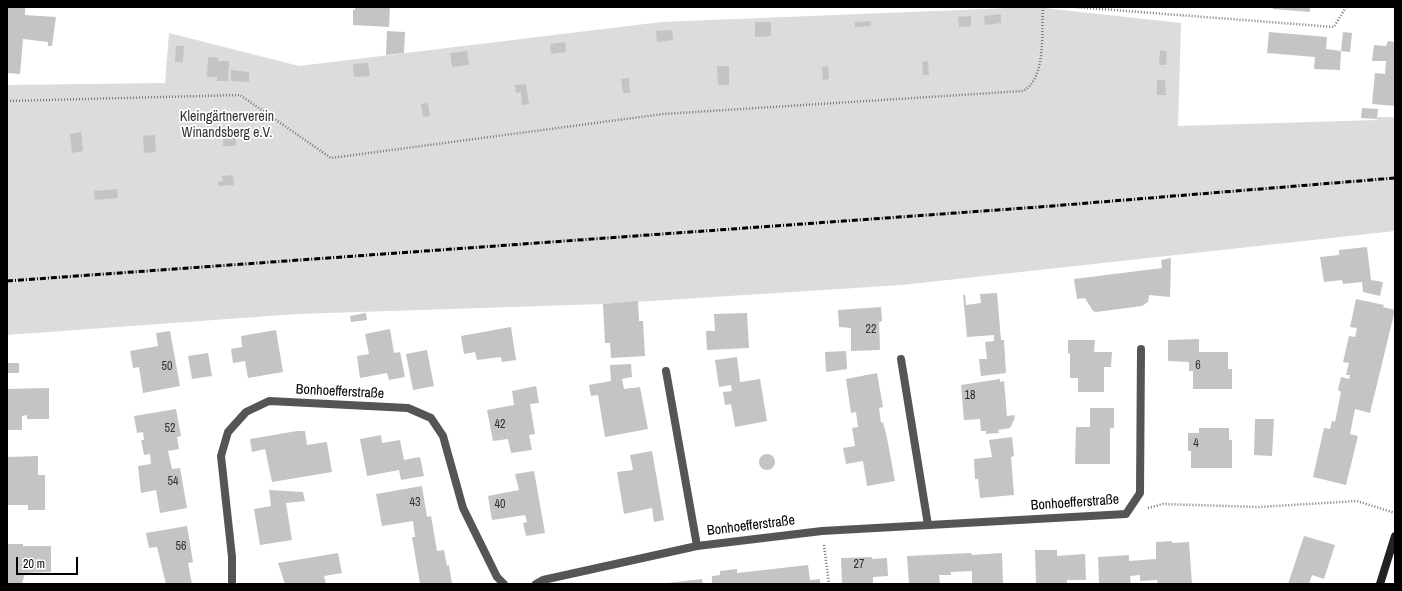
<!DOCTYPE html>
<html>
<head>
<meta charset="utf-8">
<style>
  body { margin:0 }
  #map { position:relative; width:1402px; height:591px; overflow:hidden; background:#fff; font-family:"Archivo Narrow",sans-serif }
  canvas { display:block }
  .frame { position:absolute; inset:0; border:8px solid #000; pointer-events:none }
  .scale { position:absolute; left:16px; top:557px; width:62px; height:18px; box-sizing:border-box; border:2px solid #000; border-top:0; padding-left:5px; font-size:12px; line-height:14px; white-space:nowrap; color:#000; -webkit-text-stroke:3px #fff; paint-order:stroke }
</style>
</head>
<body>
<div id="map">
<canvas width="1402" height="591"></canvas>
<div class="frame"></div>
<div class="scale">20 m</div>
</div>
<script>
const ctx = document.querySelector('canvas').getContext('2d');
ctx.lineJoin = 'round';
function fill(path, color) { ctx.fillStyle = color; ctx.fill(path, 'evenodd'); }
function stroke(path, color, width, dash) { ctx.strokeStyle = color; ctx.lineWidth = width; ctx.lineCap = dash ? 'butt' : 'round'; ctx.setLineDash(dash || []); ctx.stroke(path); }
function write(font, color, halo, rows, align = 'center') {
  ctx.font = font + ' "Archivo Narrow",sans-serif'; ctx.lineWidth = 3.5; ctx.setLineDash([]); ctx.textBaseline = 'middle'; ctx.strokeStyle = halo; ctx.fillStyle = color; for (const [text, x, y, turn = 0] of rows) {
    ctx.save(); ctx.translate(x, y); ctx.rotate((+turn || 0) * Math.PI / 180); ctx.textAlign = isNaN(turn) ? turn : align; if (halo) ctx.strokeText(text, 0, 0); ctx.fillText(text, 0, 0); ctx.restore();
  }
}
fill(new Path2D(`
  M1035,7L1181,23L1178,126L1377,120L1378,117H1395V231L902,285L603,304L297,314L7,335V85L165,83L169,33L299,66L661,22Z`), '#dcdcdc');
fill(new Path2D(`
  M7,7H25V15L56,17L52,46H48V42L23,39L20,74L7,73Z
  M355,7H390L389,27L353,25V10H355Z
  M1273,7H1310V12L1273,9Z
  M1001,14V23L985,25L984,16Z
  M971,16V26L959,27L958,17Z
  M870,21L871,26L855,27V22Z
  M755,22H771V36L755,37Z
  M672,30L673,40L657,42L656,31Z
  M387,31L405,32L404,53L386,55Z
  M1269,32L1327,37L1326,49L1341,51L1340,70L1314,69L1315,57L1267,53Z
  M1343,32L1352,33L1350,52L1341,51Z
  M1388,41L1395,42V106L1372,104L1375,73L1385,74L1386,61H1372L1374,45L1386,46Z
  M565,42L566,52L551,54L550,44Z
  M176,46H184L183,62H175Z
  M1160,50L1167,51L1166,65H1159Z
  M467,51L469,65L452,67L450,53Z
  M208,57L218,58V61H229L228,81H217V77H207Z
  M928,61L929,75H923L922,62Z
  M368,63L370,76L354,77L353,64Z
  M717,66H729V85H718Z
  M828,66L829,79L823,80L822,67Z
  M231,70L249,72V82L231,81Z
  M629,78L630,93H623L621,79Z
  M1157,80H1165L1166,95H1157Z
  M526,84L529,104L522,105L521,92L516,93L515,85Z
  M428,103L430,116L423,117L421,104Z
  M1362,108L1378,109L1377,119L1361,118Z
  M223,129H236V146H223Z
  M81,132L83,151L72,153L70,134Z
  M155,135L156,152L144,153L143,136Z
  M233,175L234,185L219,186L218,182L223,181L222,176Z
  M117,189L118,198L95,200L94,191Z
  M1367,247L1371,280L1383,282L1380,296L1363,292L1362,282L1343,284L1342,280L1324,282L1320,257L1339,255V250Z
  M1171,258L1170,297L1149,295L1148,302L1142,306L1096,312L1093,311L1085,298L1077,299L1074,279L1162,268L1161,260Z
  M997,293L1001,340H1004L1006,373L981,376L979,359H987L985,342L994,341V335L967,337L963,295H965L966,305L981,303L980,294Z
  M1356,299L1384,305L1383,307L1395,310L1370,413L1355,409L1350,434L1358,436L1346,485L1313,477L1324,428L1330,429L1332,421L1335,422L1341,392L1338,390L1341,377L1349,379L1350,375H1346L1349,363L1343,362L1349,336L1355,337L1357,328L1350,327Z
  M638,301L639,321H643L645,356L611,358L610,343H605L603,304Z
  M881,307L882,321L879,322L880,350L851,351V328L839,327L838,310Z
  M366,313L367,320L351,322L350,316Z
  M747,313L749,348L707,350L706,331H715L714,314Z
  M511,327L516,360L502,362L501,357L477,360L475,352L464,354L461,336Z
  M390,329L394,353L400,352L405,377L389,380L387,373L360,378L357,356L369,354L365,334Z
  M276,330L283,372L248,378L245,361L233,363L231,349L242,347L241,336Z
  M170,331L180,386L143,393L139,367L133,368L130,351L158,346L156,333Z
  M1199,339V352H1228V369H1232V389H1193V371H1189V362L1168,361V340Z
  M1068,340H1095L1094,352H1112L1111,367H1104V392H1078V378H1070V354L1068,353Z
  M427,350L434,386L413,390L406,354Z
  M846,351L847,369L826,372L825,352Z
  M208,353L212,376L192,379L188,356Z
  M737,357L740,382L760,379L767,421L735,427L731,404L725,405L723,392L732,391L731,385L719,387L715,360Z
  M7,363H19V373H7Z
  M631,364L632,377L622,379L624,389L640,387L648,429L605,437L598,395L591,396L589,385L611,381L610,365Z
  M877,373L883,407L879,408L881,423L883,422L887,438L895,481L867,486L863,461L846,464L843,448L855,446L852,428L858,427L856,412L851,413L846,379Z
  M1000,379V382L1004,381L1007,416L1015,415L1014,420L1010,428L998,430L999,433L986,434V431H981L980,419L964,420L961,385Z
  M536,386L539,403L530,404L535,434L529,435L532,450L511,453L508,439L493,441L487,410L514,405L512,391Z
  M49,388V419H27V415L22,416V430H7V389Z
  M1090,408H1114V428H1110V464H1075L1076,427H1090Z
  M176,409L181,436L177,437L179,449L168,451L172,469L180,468L187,508L160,513L156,490L141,493L138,466L151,464L150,454L144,455L141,440H144L143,432L137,433L134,416Z
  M1255,419H1274L1272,456L1254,455Z
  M1199,428H1229V440H1232V468H1191V451H1188V433H1199Z
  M297,431H305L307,445L326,442L327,443L332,472L272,482L265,449L252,452L250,439Z
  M381,435L382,443L400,440L404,460L420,457L424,476L401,480L399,470L367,476L360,439Z
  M1012,437L1014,456L1011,457L1014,495L980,498L978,479H975L974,459L992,457L989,440Z
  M652,451L664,520L654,522L652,508L624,514L617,472L633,470L630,455Z
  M759 462a8 8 0 1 1 16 0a8 8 0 1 1-16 0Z
  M38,456V475H45V510H28V505H7V457Z
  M534,471L545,533L526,536L523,523L527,522L525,515L492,520L488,496L519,490L515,474Z
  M422,486L427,517L431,516L437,551L444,550L447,566L449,565L452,584H420L412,537H415L413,521L382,526L376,494Z
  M269,490L303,492L305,501L286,503L292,540L260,545L254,509L271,506Z
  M187,526L193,562L188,563L192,584H166L157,547L149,548L146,533Z
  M1304,536L1335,545L1324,579L1312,575L1309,584H1288Z
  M1172,541V543L1189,542L1192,584H1158L1157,580L1140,581V575L1130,576L1131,584H1099L1098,557L1129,555V561L1156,559V542Z
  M7,544H23V546H51V572L25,573L22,584H7Z
  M1035,550H1057V556L1085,554L1086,580H1067V584H1036Z
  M338,553L342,573L324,576L326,584H285L278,563Z
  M971,553L972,555L1002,553L1003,584H972V571L951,572V575H939L940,584H909L907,556Z
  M872,557V559L887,558L888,576L873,577V584H842L841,558Z
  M808,565L810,580L820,579V584H712V576L720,575V571L737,569V573Z
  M702,579L703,584H668V583Z`), '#c4c4c4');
stroke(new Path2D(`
  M1075,7L1334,27L1346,7
  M7,101L240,95L331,158L663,114L1023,91C1047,78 1041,31 1043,7
  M1148,508L1163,504L1259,507L1357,501L1395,513
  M824,545L829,584`), '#777', 2.5, [1, 2]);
stroke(new Path2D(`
  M666,371L697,546`), '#555', 8);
stroke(new Path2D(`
  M901,359L928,525
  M232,584V557L221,456L228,432L246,412L269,401L408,408L431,418L443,436L463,508L497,577L504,584
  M536,584L543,580L697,546L822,531L1126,514L1140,493L1141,349`), '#555', 8);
stroke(new Path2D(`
  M1380,584L1395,536`), '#222', 8);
stroke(new Path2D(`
  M7,281L1039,207L1395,178`), '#000', 3, [6, 2, 1, 2]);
write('12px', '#313131', null, [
  ["22",871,330],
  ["6",1198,366],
  ["50",167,367],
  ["18",970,396],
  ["42",500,425],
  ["52",170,429],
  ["4",1196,444],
  ["54",173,482],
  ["43",415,503],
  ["40",500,505],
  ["56",181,547],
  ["27",859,565]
]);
write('14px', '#333', '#fff', [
  ["Kleingärtnerverein",227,117],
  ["Winandsberg e.V.",227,133]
]);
write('14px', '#000', '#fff', [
  ["Bonhoefferstraße",340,392,3],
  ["Bonhoefferstraße",1075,503,-4],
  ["Bonhoefferstraße",751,526,-7]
]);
</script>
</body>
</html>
